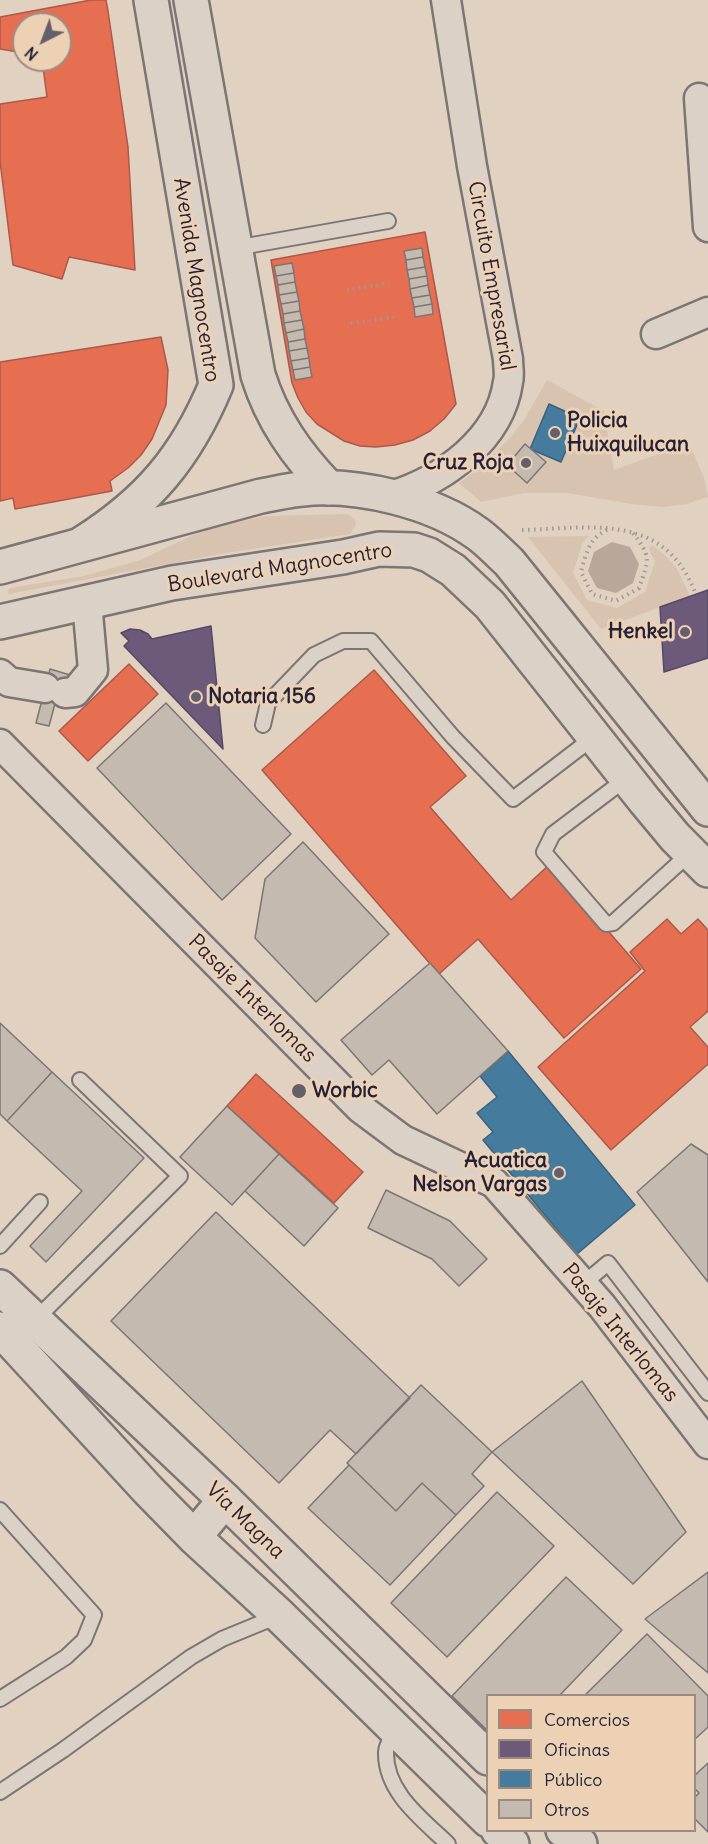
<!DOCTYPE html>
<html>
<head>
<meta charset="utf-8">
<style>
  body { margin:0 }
  #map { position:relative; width:708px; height:1844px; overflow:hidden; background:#e0d1c1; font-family:Delius,sans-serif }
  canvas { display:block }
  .legend { position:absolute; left:486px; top:1694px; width:210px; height:138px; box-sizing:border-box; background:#edd1b4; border:2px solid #9c8b84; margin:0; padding:8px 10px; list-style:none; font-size:18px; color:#22223b }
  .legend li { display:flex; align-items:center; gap:12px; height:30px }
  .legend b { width:30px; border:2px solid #9c8b84 }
  .north { position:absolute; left:12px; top:12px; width:60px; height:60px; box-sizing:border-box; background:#edd1b4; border:2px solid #9c8b84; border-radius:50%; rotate:222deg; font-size:16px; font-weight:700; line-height:24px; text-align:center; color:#22223b }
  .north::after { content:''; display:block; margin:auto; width:21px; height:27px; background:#645f6a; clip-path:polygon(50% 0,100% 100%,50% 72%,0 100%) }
</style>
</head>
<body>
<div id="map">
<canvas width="708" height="1844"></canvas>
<ul class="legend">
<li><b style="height:16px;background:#e76f51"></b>Comercios</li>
<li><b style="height:16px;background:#6d597a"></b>Oficinas</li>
<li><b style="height:16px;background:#457b9d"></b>Público</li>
<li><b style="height:16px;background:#c4bab0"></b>Otros</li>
</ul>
<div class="north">N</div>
</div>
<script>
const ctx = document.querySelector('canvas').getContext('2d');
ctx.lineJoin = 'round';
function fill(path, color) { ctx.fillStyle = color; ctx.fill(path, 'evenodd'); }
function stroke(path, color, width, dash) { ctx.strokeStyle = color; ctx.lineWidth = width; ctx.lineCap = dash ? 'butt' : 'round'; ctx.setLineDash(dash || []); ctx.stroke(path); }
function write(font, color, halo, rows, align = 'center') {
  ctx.font = font + ' Delius,sans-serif'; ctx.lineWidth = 6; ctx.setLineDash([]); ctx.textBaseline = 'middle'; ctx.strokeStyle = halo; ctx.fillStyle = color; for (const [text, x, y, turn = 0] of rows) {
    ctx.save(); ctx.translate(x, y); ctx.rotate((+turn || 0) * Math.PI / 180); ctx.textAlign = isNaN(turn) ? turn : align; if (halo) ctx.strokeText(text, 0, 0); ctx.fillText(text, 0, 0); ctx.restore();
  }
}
fill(new Path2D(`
  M547,380L604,411L614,470L689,443L704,478L708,497L687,504L663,507L631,504L568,493H524L481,502L459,483L477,470L510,438L524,420Z
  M346,514L351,516L355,520L356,525L350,534L226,553L9,594L7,592L10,588L84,576L140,560L204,530L266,516Z
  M589,536L583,542L573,573L587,600L617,608L645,592L655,562L649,549L652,545L666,556L677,569L690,596L601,629L528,537Z`), '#d7c3b0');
fill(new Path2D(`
  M612,542L630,547L639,564L633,583L616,593L597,588L588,571L594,552Z`), '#b8a79b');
const shops = new Path2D(`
  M91,0H106L108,11L128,147L135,270L69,257L62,279L13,265L0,161V104L47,97L42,60H60V24H24V53L0,49V17Z
  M425,232L456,404L444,419L430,431L413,440L395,445L376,447L360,446L344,441L317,424L306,412L298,398L292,383L271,260Z
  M161,337L168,370L166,405L152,439L141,455L128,468L110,481L112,491L15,509L13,498L0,501V362Z
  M129,664L158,694L88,761L59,731Z
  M374,670L466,776L430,807L511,900L550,864L641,969L564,1038L478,939L439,974L262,770Z
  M667,919L681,934L698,919L708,930V1011L690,1027L708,1047V1064L611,1150L538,1067L645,971L630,952Z
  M256,1074L363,1172L334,1203L227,1106Z`);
fill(shops, '#e76f51');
stroke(shops, '#ac584a', 1.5);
const offices = new Path2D(`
  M708,590V658L664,672L660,607Z
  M211,626L223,749L124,646L129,641L121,633L130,629L140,630L148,634L152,639Z`);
fill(offices, '#6d597a');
stroke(offices, '#564867', 1.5);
const public = new Path2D(`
  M549,404L580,418L561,462L530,449Z
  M508,1051L635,1205L577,1254L483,1140L493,1132L477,1113L497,1097L480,1076Z`);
fill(public, '#457b9d');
stroke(public, '#3a6080', 1.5);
const building = new Path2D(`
  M422,248L423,257L406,260L404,251Z
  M423,257L425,267L407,270L406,260Z
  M292,263L294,273L276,276L274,266Z
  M425,267L427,276L409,279L407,270Z
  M294,273L295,282L278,285L276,276Z
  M427,276L428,285L410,289L409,279Z
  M295,282L297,292L279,295L278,285Z
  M428,285L430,295L412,298L410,289Z
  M297,292L299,301L281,304L279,295Z
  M430,295L432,304L414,307L412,298Z
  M299,301L300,311L283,314L281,304Z
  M432,304L433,314L415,317L414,307Z
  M300,311L302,320L284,323L283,314Z
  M302,320L304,329L286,333L284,323Z
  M304,329L305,339L288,342L286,333Z
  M305,339L307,348L289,351L288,342Z
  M307,348L309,358L291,361L289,351Z
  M309,358L310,367L293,370L291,361Z
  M310,367L312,377L295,380L293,370Z
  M525,444L546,462L527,483L507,465Z
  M50,669L70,675L62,702L56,700L49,726L36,723Z
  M166,703L291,834L222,900L97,768Z
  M303,842L389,934L316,1002L255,938L265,879Z
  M430,963L508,1051L437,1114L389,1060L372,1075L341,1040Z
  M0,1023L52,1072L7,1121L0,1114Z
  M52,1072L144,1158L46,1262L30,1246L82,1191L7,1121Z
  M227,1106L279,1154L232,1205L180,1157Z
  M691,1144L708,1155V1282L637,1192Z
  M279,1154L338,1208L304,1246L245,1191Z
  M386,1190L450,1221L487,1259L459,1286L432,1259L368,1228Z
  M216,1212L410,1398L356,1454L330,1430L279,1483L111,1321Z
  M582,1381L686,1532L633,1584L492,1452Z
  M421,1385L492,1452L472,1474L484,1486L456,1515L422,1483L396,1511L347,1463Z
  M349,1465L396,1511L422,1483L456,1515L390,1585L308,1508Z
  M497,1492L554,1546L447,1657L391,1603Z
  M708,1572V1673L645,1619Z
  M566,1577L622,1630L559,1696H488V1731L452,1696Z
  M647,1634L708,1696V1727L694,1740V1696H584Z
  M708,1763V1832L694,1818V1798L699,1793L694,1788V1776Z`);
fill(building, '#c4bab0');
stroke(building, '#7c7573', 1.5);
const service = new Path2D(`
  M235,248L388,221
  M263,725L268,703L314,655L343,641H371L453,737L513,799L594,737
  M627,778L553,834L544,852L606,924L613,923L690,853
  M0,1246L40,1202
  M583,1284L608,1263L708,1393
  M35,1320L180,1176L80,1080
  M0,1510L94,1615L84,1640L66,1657L0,1699
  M395,1730C392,1737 386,1745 386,1752C385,1792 422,1819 448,1844
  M0,1792L63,1750L191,1657L222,1639L278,1616`);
const minor = new Path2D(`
  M699,98L708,227
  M656,334L708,312
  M391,496C443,480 500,440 508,382C510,375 508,367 508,359L472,166L446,0
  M0,674L9,682L45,688
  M65,693L75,692L93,670L87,602
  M0,744L360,1108L403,1140L494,1183L602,1306L708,1444`);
const tertiary = new Path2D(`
  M191,0L258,375C272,420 297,455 329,488
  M83,543C149,501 186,457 216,385L151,0
  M0,622L172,583L343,557L379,549L414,550L429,555L453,570L490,605L645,801L675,837L708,870
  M0,1287L225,1500L488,1758
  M563,1830L580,1844`);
const secondary = new Path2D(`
  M0,567L261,496C274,494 288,490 302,489C357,483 433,501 478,534C489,542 499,553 509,562L708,809
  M0,1329L148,1490L194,1537L280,1616L488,1820
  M194,1537L225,1500
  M498,1830L512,1844`);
stroke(service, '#7c7573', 18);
stroke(minor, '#7c7573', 33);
stroke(tertiary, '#7c7573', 38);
stroke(secondary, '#7c7573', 38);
stroke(new Path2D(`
  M347,290L389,283
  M351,323L395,317
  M522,530C592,528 663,512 695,592
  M607,530C589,538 586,554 581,572L592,594L616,601L639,588C649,559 652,557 632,532`), '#9f9894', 4, [1.5, 4.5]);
stroke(service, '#dbd1c6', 14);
stroke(minor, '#dbd1c6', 28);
stroke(tertiary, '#dbd1c6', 33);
stroke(secondary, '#dbd1c6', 33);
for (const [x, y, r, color] of [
  [555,433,6,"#645f6a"],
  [526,463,6,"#645f6a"],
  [685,632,6,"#645f6a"],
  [196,697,6,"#645f6a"],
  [299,1091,8,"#645f6a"],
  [559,1173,6,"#645f6a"]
]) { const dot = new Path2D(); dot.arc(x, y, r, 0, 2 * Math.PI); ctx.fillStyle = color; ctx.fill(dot); stroke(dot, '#edd1b4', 2); }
write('21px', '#22223b', '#edd1b4', [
  ["Circuito Empresarial",491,276,80],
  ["Avenida Magnocentro",196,280,81],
  ["Boulevard Magnocentro",280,568,-9],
  ["Pasaje Interlomas",252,999,45],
  ["Pasaje Interlomas",620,1333,51],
  ["Vía Magna",245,1521,44]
]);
write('bold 21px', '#22223b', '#edd1b4', [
  ["Policia",567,421],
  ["Huixquilucan",567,445],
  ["Cruz Roja",514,463,"right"],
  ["Henkel",673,632,"right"],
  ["Notaria 156",208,697],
  ["Worbic",312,1091],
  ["Acuatica",547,1161,"right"],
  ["Nelson Vargas",547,1185,"right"]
], 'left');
</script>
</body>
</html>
